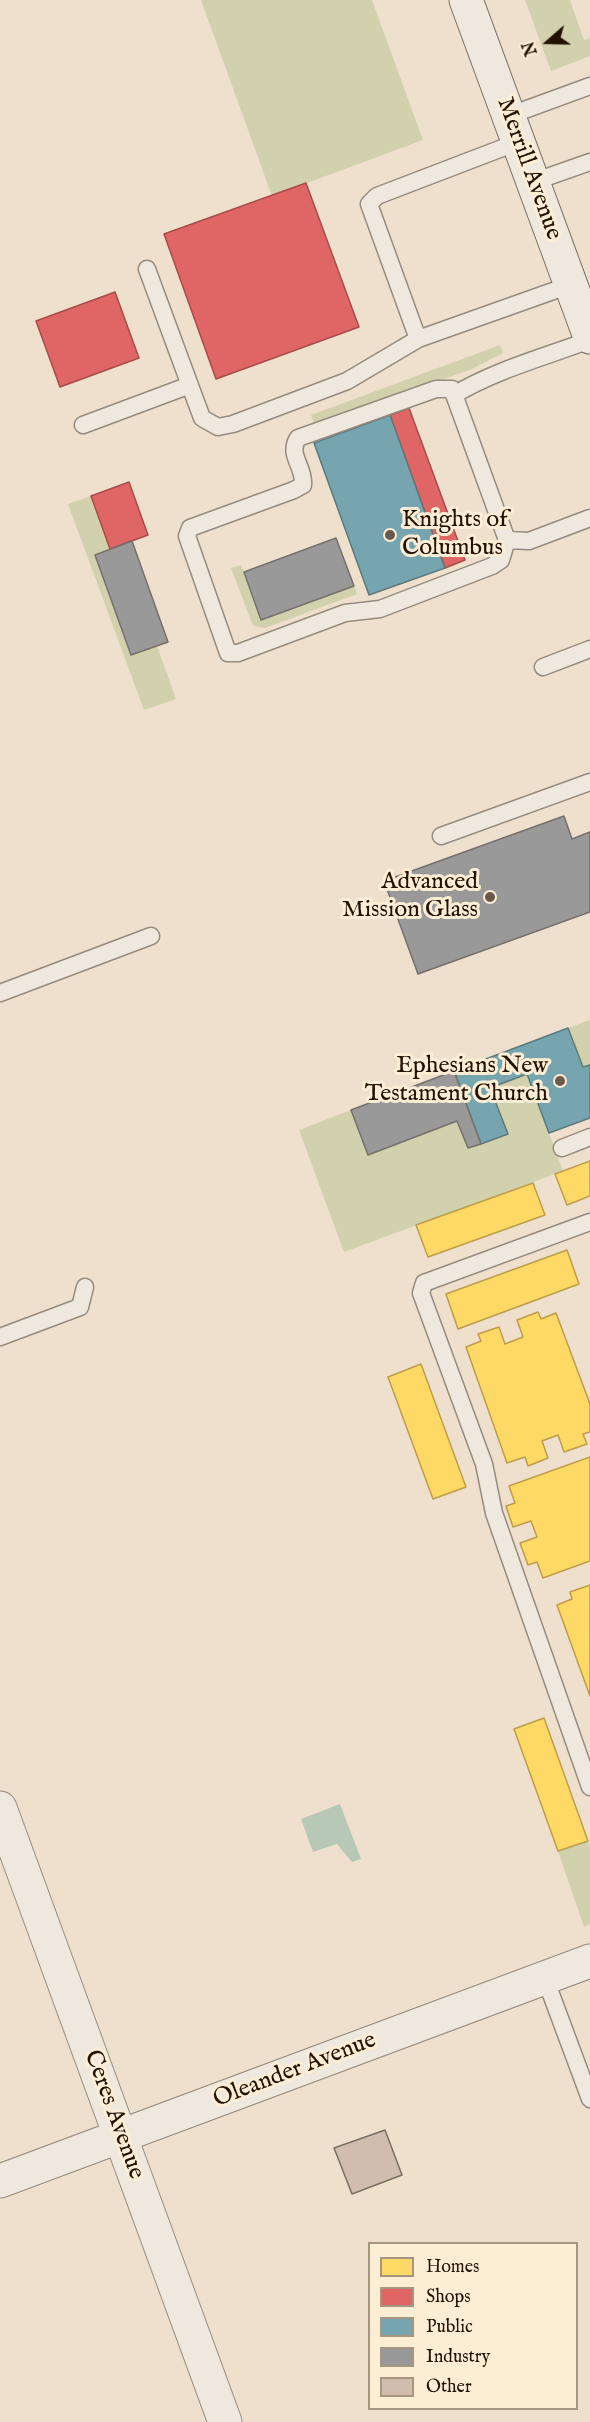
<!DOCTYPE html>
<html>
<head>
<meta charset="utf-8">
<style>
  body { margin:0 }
  #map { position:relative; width:590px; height:2422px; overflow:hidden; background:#eee0cc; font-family:"IM FELL English",serif }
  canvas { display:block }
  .legend { position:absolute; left:368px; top:2242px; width:210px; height:168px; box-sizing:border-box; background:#fcedd5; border:2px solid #a59581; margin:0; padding:8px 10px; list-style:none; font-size:18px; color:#231104 }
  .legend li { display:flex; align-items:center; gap:12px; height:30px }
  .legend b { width:30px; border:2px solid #a59581 }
  .north { position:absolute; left:518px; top:12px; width:60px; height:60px; -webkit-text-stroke:4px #fcedd5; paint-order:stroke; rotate:250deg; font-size:16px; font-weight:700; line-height:24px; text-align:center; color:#231104 }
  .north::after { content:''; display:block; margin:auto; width:21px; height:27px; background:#231104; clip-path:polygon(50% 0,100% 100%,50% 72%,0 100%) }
</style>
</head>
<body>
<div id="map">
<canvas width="590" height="2422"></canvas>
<ul class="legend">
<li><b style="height:16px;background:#ffd966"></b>Homes</li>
<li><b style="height:16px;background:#e06666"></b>Shops</li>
<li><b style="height:16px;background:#76a5af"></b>Public</li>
<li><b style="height:16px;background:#999"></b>Industry</li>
<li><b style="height:16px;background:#d0bdae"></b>Other</li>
</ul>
<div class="north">N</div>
</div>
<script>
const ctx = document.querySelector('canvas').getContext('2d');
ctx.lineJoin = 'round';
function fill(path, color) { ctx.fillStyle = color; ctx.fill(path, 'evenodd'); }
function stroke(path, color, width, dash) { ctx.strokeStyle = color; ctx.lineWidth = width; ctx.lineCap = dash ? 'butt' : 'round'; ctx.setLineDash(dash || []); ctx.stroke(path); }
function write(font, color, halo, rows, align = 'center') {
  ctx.font = font + ' "IM FELL English",serif'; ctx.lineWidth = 6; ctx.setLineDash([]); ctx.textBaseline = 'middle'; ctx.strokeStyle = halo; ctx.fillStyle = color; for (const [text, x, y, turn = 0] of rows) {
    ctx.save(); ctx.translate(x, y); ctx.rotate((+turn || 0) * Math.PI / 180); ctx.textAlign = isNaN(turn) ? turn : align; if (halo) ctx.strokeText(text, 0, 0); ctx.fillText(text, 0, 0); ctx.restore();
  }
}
fill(new Path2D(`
  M201,0H372L423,140L272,196Z
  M525,0H570L584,40L590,38V56L551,71Z
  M500,345L503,353L472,369L315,425L311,415Z
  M91,496L110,549L95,555L131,655L157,646L176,699L144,710L68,504Z
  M241,565L262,620L354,586L357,594L265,628L253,626L231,568Z
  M590,1020V1065L583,1067L568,1028Z
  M527,1074L563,1171L344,1252L299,1130L351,1110L368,1155L457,1121L469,1148L507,1134L490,1088Z
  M588,1841L590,1847V1924L584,1927L558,1851Z`), '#d1d1ae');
fill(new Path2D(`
  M340,1804L361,1859L352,1862L337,1844L313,1852L301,1819Z`), '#b7c9b6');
const homes = new Path2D(`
  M590,1161V1196L567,1205L555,1174Z
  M533,1183L545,1215L428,1257L416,1225Z
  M567,1250L579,1284L458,1329L446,1294Z
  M538,1312L541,1319L556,1313L590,1404V1432L583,1434L587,1444L564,1452L558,1435L542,1441L548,1458L528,1466L525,1457L507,1463L466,1347L481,1341L478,1334L499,1327L505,1344L523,1337L517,1320Z
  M421,1364L466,1487L433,1499L388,1377Z
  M590,1457V1561L543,1578L537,1562L528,1565L520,1543L537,1537L531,1521L513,1527L506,1506L515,1503L509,1486Z
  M590,1585V1696L557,1605L572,1599L570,1592Z
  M544,1718L588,1841L558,1851L514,1729Z`);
fill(homes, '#ffd966');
stroke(homes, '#bd9d49', 1.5);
const shops = new Path2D(`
  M306,183L359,327L216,379L164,234Z
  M115,292L139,358L60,387L36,321Z
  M409,408L465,560L445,568L390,415Z
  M129,482L148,535L110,549L91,496Z`);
fill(shops, '#e06666');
stroke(shops, '#a74c49', 1.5);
const public = new Path2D(`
  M390,415L445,568L369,595L314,443Z
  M568,1028L583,1067L590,1065V1118L549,1133L527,1074L490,1088L508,1134L481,1144L454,1071Z`);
fill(public, '#76a5af');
stroke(public, '#5d797c', 1.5);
const industry = new Path2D(`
  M336,538L354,586L261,620L244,572Z
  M132,541L168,642L131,655L95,555Z
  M564,816L572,839L590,832V912L418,974L384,881Z
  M454,1071L481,1144L468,1148L457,1121L368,1155L351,1110Z`);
fill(industry, '#999');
stroke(industry, '#76706c', 1.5);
const building = new Path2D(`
  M385,2130L402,2175L352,2194L334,2148Z`);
fill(building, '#d0bdae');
stroke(building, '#796f64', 1.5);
const lane = new Path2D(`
  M508,116L590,86
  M533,182L590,162
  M147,269L202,418L218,427L233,424L347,381L418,339L570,285
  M418,339L369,204L377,196L518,142
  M436,389H452L507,540L501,560L492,566L380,609L345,613L238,653H228L187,536L190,528L294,490L303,485C305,467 287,455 298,438Z
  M454,395C493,371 547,356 590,340
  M83,425L190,385
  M507,540L529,541L590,518
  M543,667L590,649
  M441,836L590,782
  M0,993L151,936
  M562,1148L590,1137
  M590,1222L424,1283L421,1293L484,1464L494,1513L590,1787
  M0,1337L80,1307L85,1287
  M545,1978L590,2099`);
const street = new Path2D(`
  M0,1808L225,2422
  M0,2181L590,1961`);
const secondary = new Path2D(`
  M466,0L590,337`);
stroke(lane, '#958b7e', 19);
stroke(street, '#958b7e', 35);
stroke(secondary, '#796f64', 35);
stroke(lane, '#efe8df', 16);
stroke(street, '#efe8df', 33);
stroke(secondary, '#efe8df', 33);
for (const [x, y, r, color] of [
  [390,535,6,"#6a594a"],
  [490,897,6,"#6a594a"],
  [560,1081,6,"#6a594a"]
]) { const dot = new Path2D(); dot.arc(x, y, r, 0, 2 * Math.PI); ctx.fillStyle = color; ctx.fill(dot); stroke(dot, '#fcedd5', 2); }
write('24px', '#231104', '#fcedd5', [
  ["Merrill Avenue",528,169,70],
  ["Oleander Avenue",295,2071,-21],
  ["Ceres Avenue",113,2115,70]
]);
write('24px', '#231104', '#fcedd5', [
  ["Knights of",402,521,"left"],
  ["Columbus",402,549,"left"],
  ["Advanced",478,883],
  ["Mission Glass",478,911],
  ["Ephesians New",548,1067],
  ["Testament Church",548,1095]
], 'right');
</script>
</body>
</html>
